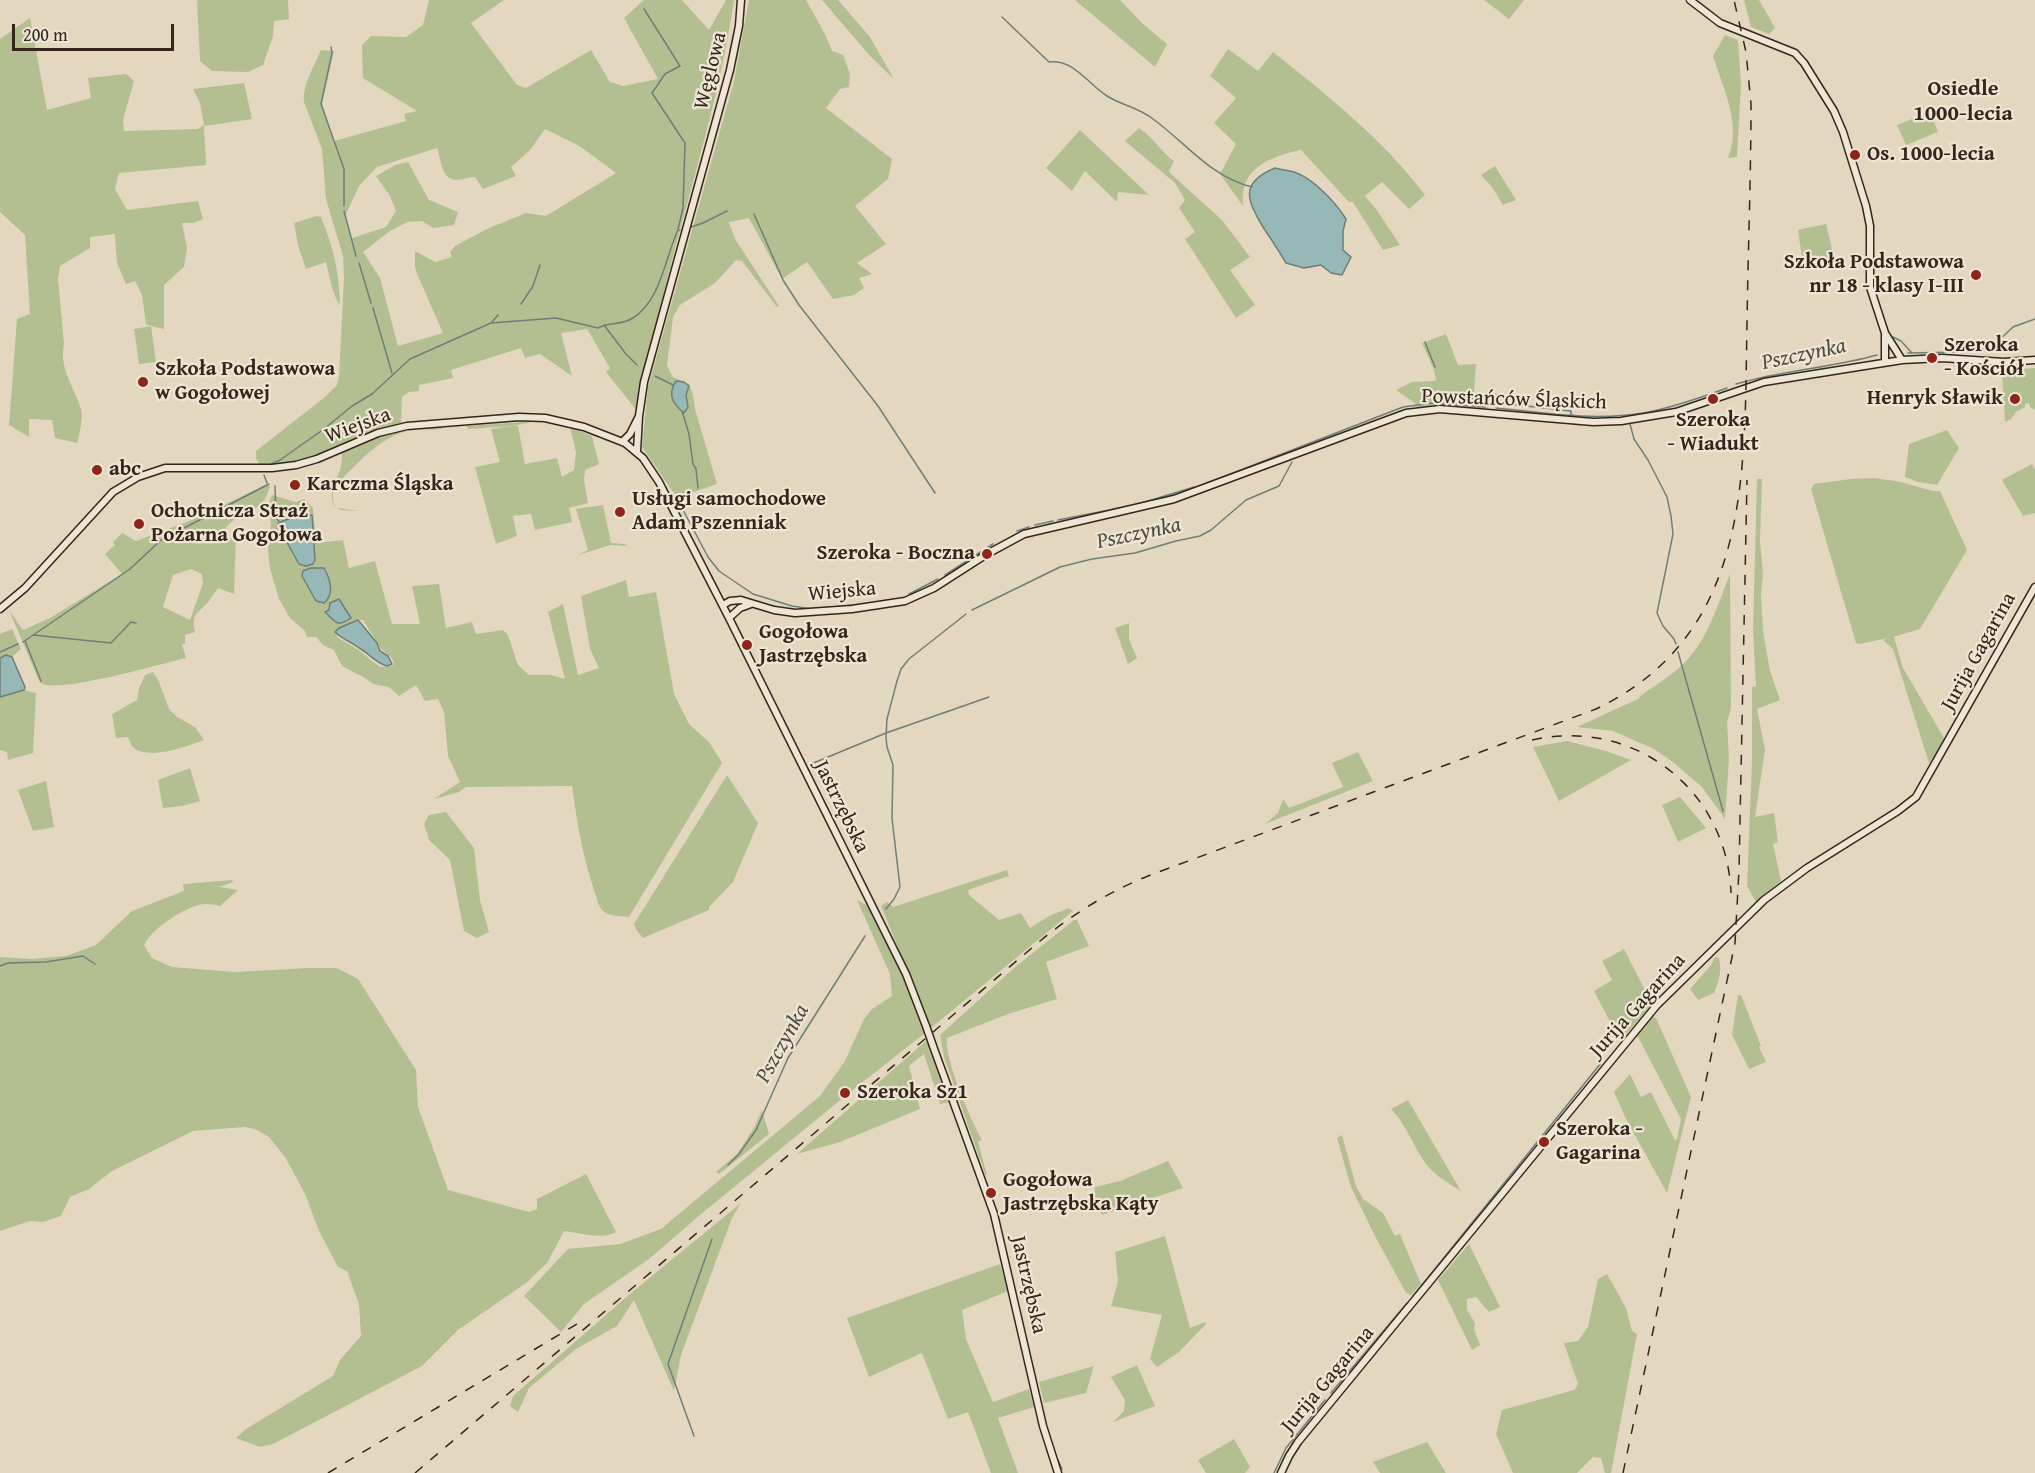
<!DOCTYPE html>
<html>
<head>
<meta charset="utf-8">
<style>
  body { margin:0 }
  #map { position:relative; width:2035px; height:1473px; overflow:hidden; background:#e3d8bf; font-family:"Gentium Book Plus",serif }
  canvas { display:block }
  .scale { position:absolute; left:12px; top:24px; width:162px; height:27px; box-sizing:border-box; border:3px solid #37251b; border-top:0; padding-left:8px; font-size:18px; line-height:21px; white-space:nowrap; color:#37251b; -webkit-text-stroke:4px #ede6d5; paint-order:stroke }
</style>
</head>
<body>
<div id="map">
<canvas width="2035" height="1473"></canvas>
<div class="scale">200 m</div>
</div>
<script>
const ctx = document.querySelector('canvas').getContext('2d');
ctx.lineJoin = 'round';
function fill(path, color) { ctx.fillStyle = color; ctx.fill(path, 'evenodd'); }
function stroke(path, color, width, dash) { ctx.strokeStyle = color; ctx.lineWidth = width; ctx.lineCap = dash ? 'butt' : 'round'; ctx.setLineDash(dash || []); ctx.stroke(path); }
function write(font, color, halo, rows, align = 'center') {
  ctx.font = font + ' "Gentium Book Plus",serif'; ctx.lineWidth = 4.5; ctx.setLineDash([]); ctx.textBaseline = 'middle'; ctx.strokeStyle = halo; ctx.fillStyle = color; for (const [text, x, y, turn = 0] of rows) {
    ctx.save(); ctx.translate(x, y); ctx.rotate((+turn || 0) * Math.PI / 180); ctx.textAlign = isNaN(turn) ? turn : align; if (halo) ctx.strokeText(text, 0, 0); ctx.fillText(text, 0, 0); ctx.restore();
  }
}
fill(new Path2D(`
  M197,0H288L289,19L274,21L273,36L263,65L248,72L212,71L200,61Z
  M429,0H504L471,23L517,85L526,88L591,50L610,82L623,86L658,79L624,18L644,0H682L709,30L726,0H734C718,110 681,214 657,323C650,353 641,381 637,411L606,372L610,368L587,329L561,333L572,376L540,354L525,358L521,348L451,370L453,378L419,385V391L409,392L402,397L401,423C354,437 309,467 259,464L256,459V451L325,397L337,385L339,377L344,278L343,256L326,199L322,149L304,102C302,85 315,65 321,50L334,51L322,103L334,141L406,121L404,114L417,111L363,78L362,45L371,36L406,37L423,25ZM545,129L581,147L616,173L546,216L526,213L489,228L455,246L450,252L452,257L435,262L415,251V267L418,276L443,333L398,346L380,278L363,252L390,231L407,222L422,221L433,228L454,225L458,212L429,200L408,162L395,165L376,176L390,196L396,211L386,227L352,238L345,216L359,186L377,167L437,148C441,158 441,178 455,180C461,180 469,177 475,177L483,189L516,176L511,167L530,150Z
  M749,0H806L825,34L832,51L843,55L850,74L849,87L840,89L826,108L892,159L888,179L855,206L886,244L857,263L872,274L859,278L864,288L854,295L833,299L807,262L782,279L749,218L729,222L735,239L779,306L777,307L742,261L736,260L715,283L680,305L673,317L667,366L673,377L689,384L693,395L695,409L717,484L680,497L678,499L642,447L648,387L734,81Z
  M822,0H838L870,37L894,79L870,56Z
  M1075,0H1120L1143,24L1167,44L1155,67Z
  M1484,0H1524L1509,19Z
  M1744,0H1759L1775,28L1769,34L1751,27Z
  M30,18L47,110L91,98L88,78L126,74L134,81L123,120L124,131L198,129L204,125L200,103L193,89L244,83L252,119L204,126L206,165L119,173L115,189L127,210L198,201L203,219L194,223H182L187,248L184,267L164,285V329L151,326L156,362L139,364L134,329L151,326L146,324L142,295L135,281L126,284L117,263L115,234L90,237V248L60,266L58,279L64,344C59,370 74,386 81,409C83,419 80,432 77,443L55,438L52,420L29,419V437L9,425L17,319L30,314L25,235L0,212V39Z
  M1725,35L1738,40L1741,84L1737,157L1728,158C1742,125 1723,88 1713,56Z
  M1228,49L1258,71L1273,52C1327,95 1383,139 1425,195L1409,209L1382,182L1365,196L1376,209L1400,245L1383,250L1353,202H1349L1301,150C1269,157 1239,168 1243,206L1220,174L1236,144L1214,123L1236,98L1210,76Z
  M1930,112L1938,132L1906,145L1897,125Z
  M1139,128C1153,137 1161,152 1174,161L1169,171L1170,173L1222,220L1250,257L1230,270L1255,305L1236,318L1185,239L1195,232L1179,208L1185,200L1175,183L1125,141Z
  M1080,130L1149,195L1118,192L1117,202L1085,171L1072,191L1046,168Z
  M1495,166L1516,200L1503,205L1492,187L1481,175Z
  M317,216L321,217C334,250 339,270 340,305C333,296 329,274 326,262L306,269L298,245L294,223Z
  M1826,224L1835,261L1803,265L1798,230Z
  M1446,334L1458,365L1476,364L1474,394L1502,393L1485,410L1441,407L1417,408L1415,403L1396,390L1412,382L1436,381L1434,370L1422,343Z
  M2035,368V410L2030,407L2029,403L2025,404V407L2016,412L2011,419L2005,422L2002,375L2006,370Z
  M537,421L513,426H518L525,464L557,458L562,477L574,470L576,452L570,427L592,436L599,464L585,470L584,480L588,503L569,508L572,522L535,530L531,514L513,516L517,536L496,544L475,467L500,462L491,429L513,426L468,429L467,426Z
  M443,427L441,429C432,430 421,429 412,430C381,435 357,464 336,485C332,493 331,502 337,508L360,511L341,510C324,503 335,484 339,472C342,466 342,459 342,453C373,434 408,430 443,427Z
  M1947,430L1959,448L1937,485L1918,482L1905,477L1909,444Z
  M2032,464L2035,470V513L2023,516L2002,480Z
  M1875,478L1901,482L1933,491H1940L1967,550L1920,629L1894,637L1903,668L1944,738L1942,747L1929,763L1893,649L1883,640L1888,638L1860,644L1856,643L1811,489L1814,484L1851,479Z
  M1757,479H1762L1760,541L1763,574L1761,594L1763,631L1770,671L1780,700L1757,709L1765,750L1755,817L1774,813L1778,842L1773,844L1781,881L1756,902L1747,886L1752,760V687L1756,686L1753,630Z
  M265,485L270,486C268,492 266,499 261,504C247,517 225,517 222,539L236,538L234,594L218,588C215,592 212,597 209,601C198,614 191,612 195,632L185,635V644H182L186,658C159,664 60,694 40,683L9,610L23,630L50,618L122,574L105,554L115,545L113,542L122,533L136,541L197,518ZM191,569L202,574L203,583L190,620L163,607L173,575Z
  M272,495L296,502L304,499L313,508L316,543L343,540L349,568L375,561L392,624H420L412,586L439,584L446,628L472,622L476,634L503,630L508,635L518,665L529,675H551L565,679L548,612L563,604L578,675L599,668L590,649L581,596L626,580L629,597L656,592L674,694L689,724L709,742L722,763L629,917C620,916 609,917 602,910C598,906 597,898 595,893C583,858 577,823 572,786L466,787L459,792L434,799L460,782L448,756L444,712L438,699L425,701L416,685L399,696L389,687L373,684L365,678L342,666L334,650L323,645L316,637H307L305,631L290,618L279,599L270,569L268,550L271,524L268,506ZM356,620H363L381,649L392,658L394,664L392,666L380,667L357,649L337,637L336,631Z
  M603,505L611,543L625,544L627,546L611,545L578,555L588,550L576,509Z
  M1730,574L1731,708L1727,722L1729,758L1725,819L1702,787L1674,763L1654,749L1613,731L1577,727L1640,698L1639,697C1652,687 1668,678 1680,667C1707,643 1717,606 1730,574Z
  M1129,623V639L1137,658L1128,664L1115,628Z
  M12,629L21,649L12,657L6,655L0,658V634Z
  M153,672L159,682L169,709L177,717L195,727L204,740C188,746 146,762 132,746C130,743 129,740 128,737L116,738L112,714L137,700L139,688L145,675Z
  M24,690L36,693L33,753L8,760L7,752L0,750V697Z
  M1567,741L1606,751L1631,760L1559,801L1533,747Z
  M1358,752L1373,781L1265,824L1278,813L1283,799L1289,808L1343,787L1332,763Z
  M190,768L200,801L182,806L163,808L158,780Z
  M727,775L758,823L733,882L709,907V910L643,938L637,931L634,924Z
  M46,781L54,827L33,831L18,790Z
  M1680,797L1706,828L1678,842L1662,805Z
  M446,812L474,848L480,900L489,932L477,938L464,931L450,860L429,840L424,824L429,815Z
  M1007,870L1009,876L968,890L969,895L999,920L1021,913L1030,928L1049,916L1069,908L1073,911L931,1028L881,906L887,902L893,907Z
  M232,880L233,882L220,887L238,890L220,906C216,905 210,904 206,904C188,904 151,929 144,945L152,958L172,967L235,972L309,968H337L358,979L416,1070L418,1107L448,1190L529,1212L537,1209V1199L586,1174L616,1232C602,1240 580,1233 564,1231L547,1263L526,1283L458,1330L422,1366L273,1444L260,1447L236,1438L246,1429L333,1376L340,1360L361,1336L359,1304L347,1271L338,1267L319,1231L305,1194L285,1157L269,1137L257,1130L245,1127L193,1131L112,1171L89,1189L70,1197L61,1216L43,1222L30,1221L0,1231V957L32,959L66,956L96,945L132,911L184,891L183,884Z
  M857,900L870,907L902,974L925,1033L850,1092L846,1087L841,1092L844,1097L700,1215L649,1259L584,1304L561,1332L524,1296L568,1249L620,1244L661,1229L820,1096L845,1061L864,1019L872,1009L892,996L890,974Z
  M1074,920H1077L1089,946L1046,962L1057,999L1008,1014L947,1038C944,1058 971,1121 982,1140L978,1142L987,1175L985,1174L944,1057L940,1035L1014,968Z
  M1624,949L1652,1004L1620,1041L1594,991L1612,980L1602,961Z
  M1715,957L1719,958C1722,974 1719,979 1714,993L1698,1000L1690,989L1711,965Z
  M1738,995H1741L1761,1046L1759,1047L1766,1062L1749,1069L1732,1035Z
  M1652,1017L1656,1018L1691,1097L1667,1193L1626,1119L1614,1092L1630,1074L1641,1097L1651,1092L1675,1140L1677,1139L1681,1119L1637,1035Z
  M927,1040L950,1102L940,1104L924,1054L909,1066L920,1109L840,1142L797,1154Z
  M1408,1100L1461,1191C1447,1182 1433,1175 1424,1161C1412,1144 1406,1124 1391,1109Z
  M762,1110L769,1134L719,1174L716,1172L737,1154L754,1128Z
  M1342,1135L1356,1186L1363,1199L1383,1213L1395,1236L1400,1234L1421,1284L1411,1295L1406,1293L1376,1238L1351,1187L1337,1138Z
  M1168,1161L1183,1188L1102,1215L1094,1199L1095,1187L1120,1181Z
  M741,1203L732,1218L681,1355L674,1391L634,1300L617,1326L576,1349L529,1388L518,1412L510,1406L513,1396L631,1293Z
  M1165,1236L1190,1328L1205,1322L1206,1324L1179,1352L1157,1367L1150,1359L1162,1315L1111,1306L1118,1281L1115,1252Z
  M1469,1244L1500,1307L1489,1312L1476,1297L1467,1299V1310L1475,1323L1474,1329L1480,1345L1472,1350L1438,1280Z
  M1000,1264L1008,1291L962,1310L966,1339L993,1402L1029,1389L1034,1407L998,1418L1018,1473H991L968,1412L948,1419L922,1353L869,1377L847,1318Z
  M1607,1274L1626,1308L1632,1331L1637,1334L1611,1473H1605L1601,1458L1593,1457L1577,1473H1513L1496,1434L1502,1410L1574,1390L1578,1384L1564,1343L1578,1341L1588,1327L1598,1279Z
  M1137,1365L1155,1406L1113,1422L1124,1411L1125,1400L1111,1377Z
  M1094,1366L1086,1393L1044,1403L1039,1382Z
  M1234,1439L1250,1467L1245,1473H1206L1198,1460Z
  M1427,1442L1446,1473H1380L1373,1462Z`), '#b4bf91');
const water = new Path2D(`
  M1275,168C1282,170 1288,170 1294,172C1313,178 1336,203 1346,219L1343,231V250L1351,257L1342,275L1331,273L1321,265L1304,268L1286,263C1279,251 1271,239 1263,227C1247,200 1239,183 1275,168Z
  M676,381L684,382L689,386L686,395L688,407L684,413C673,404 667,395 676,381Z
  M312,515L315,560L313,564L306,566L299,564L280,530L278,523L293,517Z
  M311,568H324C330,579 335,594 324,603L316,601L302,576L303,571Z
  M339,599L351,618C336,628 336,622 325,612L329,610L330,603Z
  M358,620L377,643L380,651L388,656L392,664L387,666C374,662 370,654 359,648C351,642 342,639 335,632L339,628Z
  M6,655L12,657L25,687L24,690L0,697V658Z`);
fill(water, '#96b9b7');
stroke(water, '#707e79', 1.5);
stroke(new Path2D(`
  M644,9L680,66L665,74L652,93L685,143L683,208L678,229
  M1002,17L1049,62C1074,59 1088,84 1107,96C1121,105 1140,108 1153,119C1185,142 1212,178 1252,187
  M331,47L332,53L321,104L344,169V206
  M344,211L356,256
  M754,214L783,280L799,305L878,406L935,493
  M691,227L703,223L727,211
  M359,263L371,303
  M521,304L533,286L540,265
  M373,308L392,373
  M492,322L498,315
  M604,325L626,354L637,365
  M1893,337L1901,341L1911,352
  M1425,342L1435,367
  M1970,352L1993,346L2013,327L2035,319
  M1908,353L1962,352
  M655,376L673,385
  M1736,384C1783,370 1831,368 1877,355
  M1455,397L1494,400
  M1500,403L1571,411V416
  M1496,408C1544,413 1594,421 1643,413C1672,408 1700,398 1727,388
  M682,411L689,434L693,464L696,469L698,488
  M1630,424L1634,439L1648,460L1667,497L1671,516L1673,534L1657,613L1663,626L1674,639L1676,644
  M269,465L280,460L324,429L352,406L372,394L410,359L491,323L556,318L598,328C611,321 620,326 633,318C661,300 665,258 678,230H680
  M264,475L267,483
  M1207,483L1403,407L1433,403L1485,407
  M275,486L276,518L279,521
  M682,508L708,557L719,571L753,594L792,606L812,609L882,602
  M1058,520L1135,505L1194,487
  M1035,525L1053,521
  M1017,531L1029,527
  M945,575L993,544
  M909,594L938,579
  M972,610L1060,567L1092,559L1135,553L1176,541L1200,536L1211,530L1246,500L1279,486L1292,462
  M33,635L111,643L131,622L136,623
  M25,641L41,681
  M23,642L130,569L161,540L269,484
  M0,652L18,644
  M1678,652L1723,811
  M811,764L886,733L989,697
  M886,909L894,899L900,887L892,818L893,765L887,747L886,737L887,719L897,681L901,669L909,659L966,614
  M0,966L8,963L46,962L83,956L95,964
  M728,1165L739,1154L756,1130L788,1058L865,936
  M1413,1296L1601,1063
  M1331,1393L1407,1303
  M694,1436L668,1364L712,1239
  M1058,1460L1062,1469
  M1274,1473L1286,1448L1325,1400`), '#707e79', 1.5);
const secondary = new Path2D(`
  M1690,0L1720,23L1795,53L1804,63L1834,111L1843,132L1866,206L1870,226V287L1885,333L1902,360
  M1885,334V362
  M622,442L630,434L639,416
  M637,451L639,416L644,382L730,70L739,26L741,0
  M723,605L730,601L741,600L774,610L795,613L852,609L905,601L934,588L987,554L1024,534L1174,499L1406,413L1440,409L1593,422L1621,421L1676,412L1764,382L1902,360L1942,358L2004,362L2035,360
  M0,609L25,588L113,492L138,477L165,468H272L296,465L317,459L378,433L407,426L519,417L545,418L584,427L625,443L643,458L659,482L729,618L906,974L926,1026
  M729,618L740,608L751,604
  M933,1046L994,1214L1043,1426L1058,1473
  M1281,1473L1289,1456L1298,1442L1657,1005L1764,900L1807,868L1898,811L1916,797L2035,587`);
stroke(secondary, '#37251b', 9);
stroke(secondary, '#ede6d5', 6);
stroke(new Path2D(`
  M1532,740C1633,717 1727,789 1731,893
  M328,1473L582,1321
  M415,1473L1040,941C1073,914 1108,892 1148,876L1596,709C1753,634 1744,472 1747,323C1748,250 1751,177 1751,104L1746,52L1734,0
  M1623,1473L1735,943L1739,870L1747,480`), '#37251b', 1.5, [10, 10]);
const secondaryBridge = new Path2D(`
  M926,1026L933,1046`);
stroke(secondaryBridge, '#37251b', 9, []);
stroke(secondaryBridge, '#ede6d5', 6);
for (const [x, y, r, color] of [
  [1855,155,6,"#8f2418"],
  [1976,275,6,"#8f2418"],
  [1932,358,6,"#8f2418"],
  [143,382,6,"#8f2418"],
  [1713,399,6,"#8f2418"],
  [2015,399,6,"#8f2418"],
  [97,470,6,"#8f2418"],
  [295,485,6,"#8f2418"],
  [620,512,6,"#8f2418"],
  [139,524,6,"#8f2418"],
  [987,554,6,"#8f2418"],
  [747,645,6,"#8f2418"],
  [845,1093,6,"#8f2418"],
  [1544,1142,6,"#8f2418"],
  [991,1193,6,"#8f2418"]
]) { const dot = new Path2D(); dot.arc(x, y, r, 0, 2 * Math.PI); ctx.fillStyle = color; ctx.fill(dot); stroke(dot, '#ede6d5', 2); }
write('21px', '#37251b', '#ede6d5', [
  ["Węglowa",711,71,-76],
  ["Powstańców Śląskich",1514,400,2],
  ["Wiejska",358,426,-20],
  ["Wiejska",842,592,-5],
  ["Jurija Gagarina",1979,652,-61],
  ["Jastrzębska",841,807,64],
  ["Jurija Gagarina",1638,1006,-48],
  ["Jastrzębska",1028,1285,77],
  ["Jurija Gagarina",1328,1380,-50]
]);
write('bold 21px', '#37251b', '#ede6d5', [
  ["Os. 1000-lecia",1867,155],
  ["Szkoła Podstawowa",1964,263,"right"],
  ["nr 18 - klasy I-III",1964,287,"right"],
  ["Szeroka",1944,346],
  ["- Kościół",1944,370],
  ["Szkoła Podstawowa",155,370],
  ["w Gogołowej",155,394],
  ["Henryk Sławik",2003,399,"right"],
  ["Szeroka",1713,421,"center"],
  ["- Wiadukt",1713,445,"center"],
  ["abc",109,470],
  ["Karczma Śląska",307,485],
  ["Usługi samochodowe",632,500],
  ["Adam Pszenniak",632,524],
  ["Ochotnicza Straż",151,512],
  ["Pożarna Gogołowa",151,536],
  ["Szeroka - Boczna",975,554,"right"],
  ["Gogołowa",759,633],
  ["Jastrzębska",759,657],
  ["Szeroka Sz1",857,1093],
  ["Szeroka -",1556,1130],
  ["Gagarina",1556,1154],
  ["Gogołowa",1003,1181],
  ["Jastrzębska Kąty",1003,1205]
], 'left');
write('bold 22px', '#37251b', '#ede6d5', [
  ["Osiedle",1963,89],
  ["1000-lecia",1963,114]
]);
write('italic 22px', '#4f4a42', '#ede6d5', [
  ["Pszczynka",1804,355,-12],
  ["Pszczynka",1139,534,-12],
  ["Pszczynka",783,1044,-61]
]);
</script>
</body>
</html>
